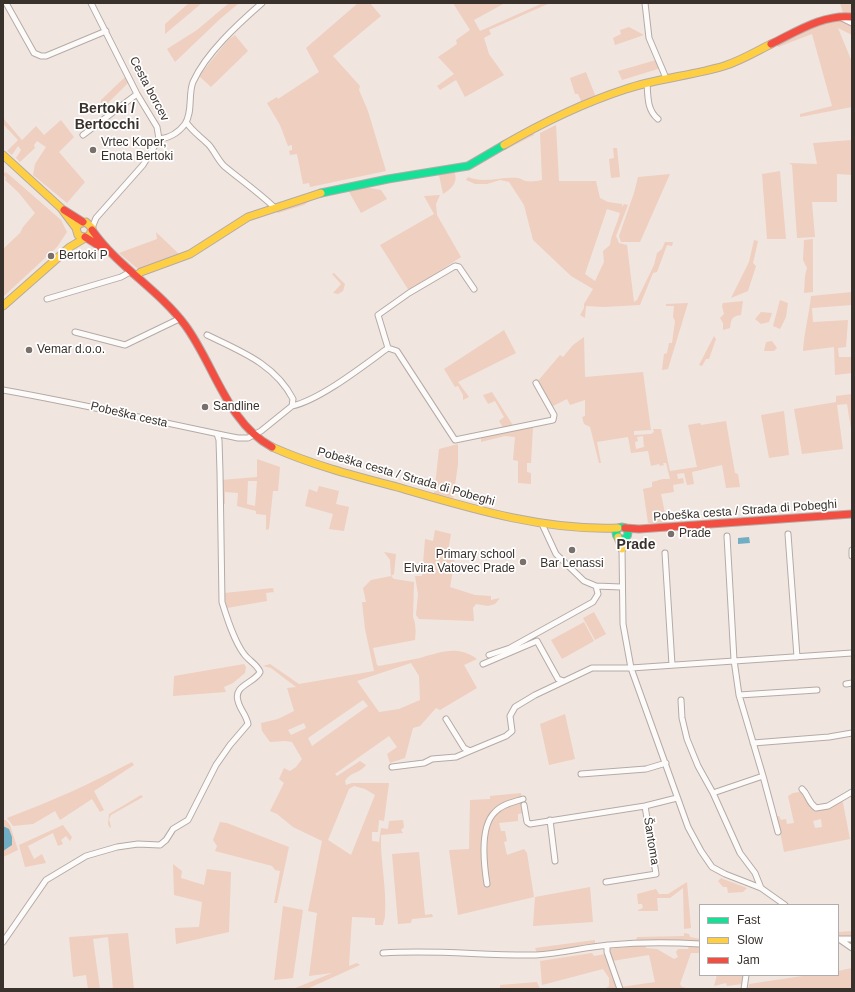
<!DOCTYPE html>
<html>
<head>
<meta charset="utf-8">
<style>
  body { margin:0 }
  #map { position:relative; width:855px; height:992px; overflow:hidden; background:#f1e5df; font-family:Helvetica,sans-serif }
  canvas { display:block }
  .frame { position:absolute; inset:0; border:4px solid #39312c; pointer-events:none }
  .legend { position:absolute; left:699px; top:904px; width:140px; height:72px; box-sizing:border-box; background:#fff; border:1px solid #b0adab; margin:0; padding:5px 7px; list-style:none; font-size:12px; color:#39312c }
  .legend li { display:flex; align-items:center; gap:8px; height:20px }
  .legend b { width:20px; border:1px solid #b0adab }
</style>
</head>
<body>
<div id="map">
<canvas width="855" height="992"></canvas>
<div class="frame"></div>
<ul class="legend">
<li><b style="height:5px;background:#16e098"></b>Fast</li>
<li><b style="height:5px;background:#ffcf43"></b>Slow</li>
<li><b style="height:5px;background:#f24e42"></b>Jam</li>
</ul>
</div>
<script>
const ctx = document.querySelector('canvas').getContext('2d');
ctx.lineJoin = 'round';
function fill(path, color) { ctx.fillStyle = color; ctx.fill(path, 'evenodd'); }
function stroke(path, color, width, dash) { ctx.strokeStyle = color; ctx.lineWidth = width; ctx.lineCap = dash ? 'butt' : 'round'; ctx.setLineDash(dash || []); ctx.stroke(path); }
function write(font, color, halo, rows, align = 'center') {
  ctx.font = font + ' Helvetica,sans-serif'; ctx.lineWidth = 3.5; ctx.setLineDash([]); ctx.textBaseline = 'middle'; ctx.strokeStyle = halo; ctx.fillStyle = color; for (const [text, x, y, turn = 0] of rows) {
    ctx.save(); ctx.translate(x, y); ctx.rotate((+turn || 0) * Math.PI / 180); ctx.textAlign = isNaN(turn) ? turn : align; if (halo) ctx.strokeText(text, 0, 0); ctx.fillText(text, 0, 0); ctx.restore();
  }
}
fill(new Path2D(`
  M189,3H202L165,34V24Z
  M229,3L238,4L220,19L175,62L167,49L197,30Z
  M358,3H370L381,16L333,56L360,86L359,90L368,111L386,171L310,187L309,183L303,184L297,154L290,155L289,151L292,150V145L288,146L280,125L267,103L277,97L278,99L319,72L306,48Z
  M453,3H505L474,20L480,31L543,3H550L489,30L491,34L484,38L489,54L504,75L465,97L456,80L440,90L437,86L454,74L438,57L457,44L456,40L470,30Z
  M840,3H852V14L843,13Z
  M839,19L852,25V35L838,28L852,62V107L800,117V114L832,106L812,34L778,47L777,42L823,22Z
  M629,27L644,35L615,45L613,38L621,34L620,30Z
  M235,35L248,51L211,87L199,76L228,40Z
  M656,60L661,68L622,80L618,71Z
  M586,72L595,95L594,98L582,103L578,94H575L570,78Z
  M125,77L129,82L106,105L101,103V100Z
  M3,118L22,140L36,126L44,135L61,120L74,137L59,152L85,182L67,203L33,175L35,164L46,147L37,141L34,145L35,148L20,162L16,158L21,150L18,146L12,155L7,151L18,140L3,124Z
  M556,125L559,181H596L600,198L608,202L622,204V207L624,204L628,205L616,236L619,243L627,245L634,302L637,300L654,265L657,253L662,249L665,242H673L672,246L667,245L657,272L653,273L640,305L604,307L586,306L585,318L580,315L584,308V304L593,289L571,276L533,240L524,205L509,182L500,180L487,184H475L466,180L468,177C485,184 500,176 518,178C521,178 523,181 526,181C531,182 537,181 542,180L540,133ZM607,209L620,213C617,225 611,234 610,245L603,251L604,262L595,281L585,274Z
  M533,133L534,135L505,150L504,148Z
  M852,140V175L837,174V202H812L815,237L797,238L792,165L789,163L817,164L813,143Z
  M613,148H617L620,177L611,178L609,159L614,158Z
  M780,171L786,239H767L762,174Z
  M6,172L61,220L67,232L57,247L3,297V249L20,233L23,227L35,213L19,193L5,180L6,178L3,174Z
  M454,172C459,182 451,189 443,194L439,175Z
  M670,174L640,242H621L619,236L634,193L638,177Z
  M359,186L381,190L387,199L361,213L348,190L311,200L304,205L278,213L275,210L282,205Z
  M440,195L436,204L437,215L461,257L409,291L380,245L434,214L424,196Z
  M156,232L180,255L139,270L119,253L157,239Z
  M813,239V292L804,293C805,283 804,277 807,268L803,260L804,240Z
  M754,240L758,241L753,263L756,266L748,291L731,298L749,262Z
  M334,273L345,284L343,291L338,294L333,293L341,284L332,274Z
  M852,292V305L812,308L813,322L848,320L846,347L838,348L839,357H852V373L835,375L834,347L803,351C804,333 809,315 811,296Z
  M780,300L788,303L786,317L780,329L773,326Z
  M743,301L741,315C732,316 731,319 730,328L723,330V323L720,318L724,314L722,306L723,303Z
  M688,303L668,369L662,370L664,354L667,353L669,343H672L675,321L673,317L674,306H666V304Z
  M761,312L772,313L769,322L761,324L755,319Z
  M504,330L516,353L458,382L469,397L463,400V395L458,386L455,387L444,369Z
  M714,336L716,339L709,359H706L702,366L699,365Z
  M584,337L585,377L643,372L651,430L634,431V435L651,434L654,432L653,429H661L670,471L697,467L688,425L700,423L701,425L726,421L735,473L738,474L740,487L726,488L722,465L692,472L694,484L687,485L684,473L677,474L678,479L683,478L684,483L673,485L674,492L661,494L667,523H648L643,489L652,487V482L663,479H670L666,463H663L664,465L660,466L659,464L651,466L648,451L631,453L628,437L597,442L601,463H599L590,427L584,424L582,417L585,416V400L570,405L567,399L551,407L537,382L560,355L563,357L573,345ZM643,436L644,447L636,449L635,442L638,441L637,437Z
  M772,341L777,348L774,351H764L766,342Z
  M492,392L514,427L504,429L499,421L504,417L495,401L488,404L483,395Z
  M852,394V435L847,404L837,405L843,449L802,454L794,409L836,402V396Z
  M784,411L789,455L769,458L761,415Z
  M531,426L533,428L531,463H527V472L531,473V484L518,483V461L513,460L515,437L505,436L481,442V437Z
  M458,444V465L453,498L434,494L439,449Z
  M257,459L280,467L278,491H273L269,529L266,530V515L256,514V511L237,506L238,493L225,492V504H221V480L257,477ZM248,481H257L255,506L247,504Z
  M319,486L339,491L336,504L349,507L344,531L329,529L333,514L305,506L309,489L317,492Z
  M435,530L451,534L447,557L455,558L450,587L475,595L491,596V600L500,598L495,604L488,606L476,604L473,608L474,621L419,619L416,615L418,594L415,576H422L425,539L433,541Z
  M384,552L396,554L394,574L391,576L394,579L414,582L413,617C416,624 416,633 415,640L373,648L377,665L379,666C393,663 406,661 420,658C442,652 457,645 477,659L464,665L477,688L440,710L436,708L420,726L413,728L405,758L390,763L387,754L397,747L389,736L335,774L337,776L360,761L366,765C361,773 350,772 345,781L346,785L352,783H389L384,821L379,820L378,832H372V841L379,842L381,828L388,829L389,821L403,820L404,827L401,830L403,833L381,835C380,861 387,888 385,916C385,919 383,922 383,925H375V918L352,917L349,966L357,963L360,965L307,989H293L332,973L309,976L317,913L308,911L322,841L293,827L277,814L270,811L284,783L279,779L284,768L290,771L296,767L302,759L292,742L285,741L270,742L262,731L261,723L278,719L294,711L287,688L296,687L271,668L263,666L270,664L299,684L374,671L365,629L362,602H366L363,588L371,580L391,576L390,560ZM411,663L419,676L420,700L399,709L379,712L357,681ZM363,700L368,706L312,746L308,738ZM304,723L306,728L291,735L288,730ZM354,786L365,789L375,795L351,855L328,840L349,789Z
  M273,588L274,592L266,593L267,601L227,608L224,593Z
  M594,612L606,634L595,640L583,618Z
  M584,622L594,641L562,659L551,640Z
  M244,664L246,667L245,673L233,683L224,687L226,692L173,696L174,676Z
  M565,714L575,759L549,765L540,724Z
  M132,762L134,765L94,791L104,810L100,812L92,799L60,820L55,811L33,824L13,826L7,818C50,802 92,783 132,762Z
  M805,791L812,805C826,807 832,808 842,798L850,839L784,852L777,816H779L781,820L786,819L787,824L794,823L788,796L793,793ZM821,819L822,827L815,828L813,821Z
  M521,793L524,813L518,814V821L499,823L501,831H505L507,841L504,842L507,855L524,849L527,853L534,897L458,915L449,850L469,849L470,800L490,799V796Z
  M141,795L143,797L111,815L109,819L111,827L110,828L108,824L109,814Z
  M3,820H6L10,825L18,850L3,857Z
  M220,822L227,823L289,847L277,903H274L280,871L275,870L272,866L215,851L217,846L213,840Z
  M63,825L72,837L70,841L66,836L61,840L63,844L58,846L53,833L28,846L34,859L42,854L46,863L25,867L19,845Z
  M419,852L425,915L432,914L433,917L412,919L411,923L398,924L392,854Z
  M173,864L182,871L181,878L204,885L207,869L231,872L229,932L176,944L175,928L199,927L202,902L174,895Z
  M721,878L723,879L747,888L743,892L728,893L727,887H723L718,881Z
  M687,882L691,928L684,929L683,888L670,898H657L658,911H638V910L643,908L642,904H638L637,894L656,889L659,894H668Z
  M590,887L593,922L533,926L535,897Z
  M283,906L303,910L293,978L274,980Z
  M852,931V937L838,936V932Z
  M128,933L134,989H113L108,937L93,939L100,989H88L86,975L73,977L69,937Z
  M684,933L689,934L690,937L700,939V943H635L637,937L684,936Z
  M595,940V946L537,953L535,948Z
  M646,945V948L657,949L674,959L678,957L676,952L678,949H688L689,945L700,947L699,953H691L680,984L682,987L691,989H622L621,987L655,982L649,955L612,961L609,955V949Z
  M592,953L594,956L605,954L618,987L613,989H605L609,986V978L603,969L542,985L540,961Z
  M852,968V989H748L749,984L809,975H838V971Z
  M717,975H744L742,984L727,986L726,983L714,986Z
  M537,982L540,989H500V985Z`), '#efcfbf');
fill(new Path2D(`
  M749,537L750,543L738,544V538Z
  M3,826L9,829L12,837V845L3,851Z`), '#71aec4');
const street = new Path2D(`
  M6,3L34,53L41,56H46L106,31
  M91,3L137,94L157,127L159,139L143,165L96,218L92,228
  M645,3L649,38L666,78
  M840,17L852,23
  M647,83C648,97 647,110 658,119
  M186,122C193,132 200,136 208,144C214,150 217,159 224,166C241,180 258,192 274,207
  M83,135L137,94
  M159,139C170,138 179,132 185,124C193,112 188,94 193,82C206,53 238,24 262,3
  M474,289L459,267L455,266L409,293L378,315L388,348L397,351L455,440L553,420L554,415L536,383
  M47,299L121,277L130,272
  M75,332L125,345L179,319
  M3,390C82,404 160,422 238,438H248L261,431L292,406L293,399C275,364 240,351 207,335
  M292,406C320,400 363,366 388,348
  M542,524L556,554L584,581L596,586L621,587
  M788,534L797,657
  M622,549L623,624L631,668L688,827L701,851L712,867L725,874L761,888L785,905
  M852,550V556
  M665,553L672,665
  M489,655L510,648L593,602L598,594L596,586
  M483,664L537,641L558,679L564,681
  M846,684L852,683
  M739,695L817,690
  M681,700L682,718L687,739L698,766L713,793L740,853L755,873L761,888
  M446,719L464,748L470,751L506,736L512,731L510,716L515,707L535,695L592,668H631L852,653
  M753,743L829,737L852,733
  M392,767L424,763L432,759L456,757L470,751
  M581,774L646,769L666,763
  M763,776L778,832
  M802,789C809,795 807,801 816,808L828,806L852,792
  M713,793L763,776L739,695L734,660L727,536
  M524,805L527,822L530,824L645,806L677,798
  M550,820L555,861
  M606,882L656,874L645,806
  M487,884C484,865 479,827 495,812C502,804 514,802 523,799
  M839,939L852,948
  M839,939H852
  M3,942L46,880L86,856L117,847L138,844L160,845L166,840L173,829L188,820L216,765L230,745L248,724C246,714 240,710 238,701C233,685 255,683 260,672C257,664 249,661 244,654C234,641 227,618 222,602L220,472L219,440L217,434
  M607,945V952L620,989
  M383,953C435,949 485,956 536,955C560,954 584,947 609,945C640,942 669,942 700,944
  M744,989L746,975`);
const fast = new Path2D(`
  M321,193L388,179L468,166L504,145
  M616 533a6 6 0 1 1 12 0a6 6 0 1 1-12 0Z`);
const slow = new Path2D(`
  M504,145C542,123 583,103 626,89C658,78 691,76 724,66C740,61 755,52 771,44
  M3,155L61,208L76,228
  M136,276L141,272L190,254L248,217L321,193
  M3,306L70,247L90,235L92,228L86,222L79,224L76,228L78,235L83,237
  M272,447C312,465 355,476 397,487C469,508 543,531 618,528
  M618,537L622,549`);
const jam = new Path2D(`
  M771,44C796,32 823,14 852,17
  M64,210L83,222
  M92,230C118,267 158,289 185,325C214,364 227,423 272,447
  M85,237L104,249
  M625,528L639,529L852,514`);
stroke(street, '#b4aba6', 7);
stroke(fast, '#b4aba6', 9);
stroke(slow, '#b4aba6', 9);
stroke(jam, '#b4aba6', 9);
stroke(street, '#fdfbfa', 5);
stroke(fast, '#16e098', 7);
stroke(slow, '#ffcf43', 7);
stroke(jam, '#f24e42', 7);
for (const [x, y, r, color] of [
  [93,150,4,"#79706b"],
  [51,256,4,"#79706b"],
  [29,350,4,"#79706b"],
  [205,407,4,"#79706b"],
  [671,534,4,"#79706b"],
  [572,550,4,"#79706b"],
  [523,562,4,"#79706b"]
]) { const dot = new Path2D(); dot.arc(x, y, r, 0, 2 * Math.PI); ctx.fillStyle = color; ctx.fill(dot); stroke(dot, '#fff', 1.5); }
write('12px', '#39312c', '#fff', [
  ["Cesta borcev",149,89,62],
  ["Pobeška cesta",129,415,13],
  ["Pobeška cesta / Strada di Pobeghi",406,477,16],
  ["Pobeška cesta / Strada di Pobeghi",745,511,-4],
  ["Šantoma",651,841,81]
]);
write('12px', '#39312c', '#fff', [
  ["Vrtec Koper,",101,143],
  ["Enota Bertoki",101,157],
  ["Bertoki P",59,256],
  ["Vemar d.o.o.",37,350],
  ["Sandline",213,407],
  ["Prade",679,534],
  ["Primary school",515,555,"right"],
  ["Elvira Vatovec Prade",515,569,"right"],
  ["Bar Lenassi",572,564,"center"]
], 'left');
write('bold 14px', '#39312c', '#fff', [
  ["Bertoki /",107,109],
  ["Bertocchi",107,125],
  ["Prade",636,545]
]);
</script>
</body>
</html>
